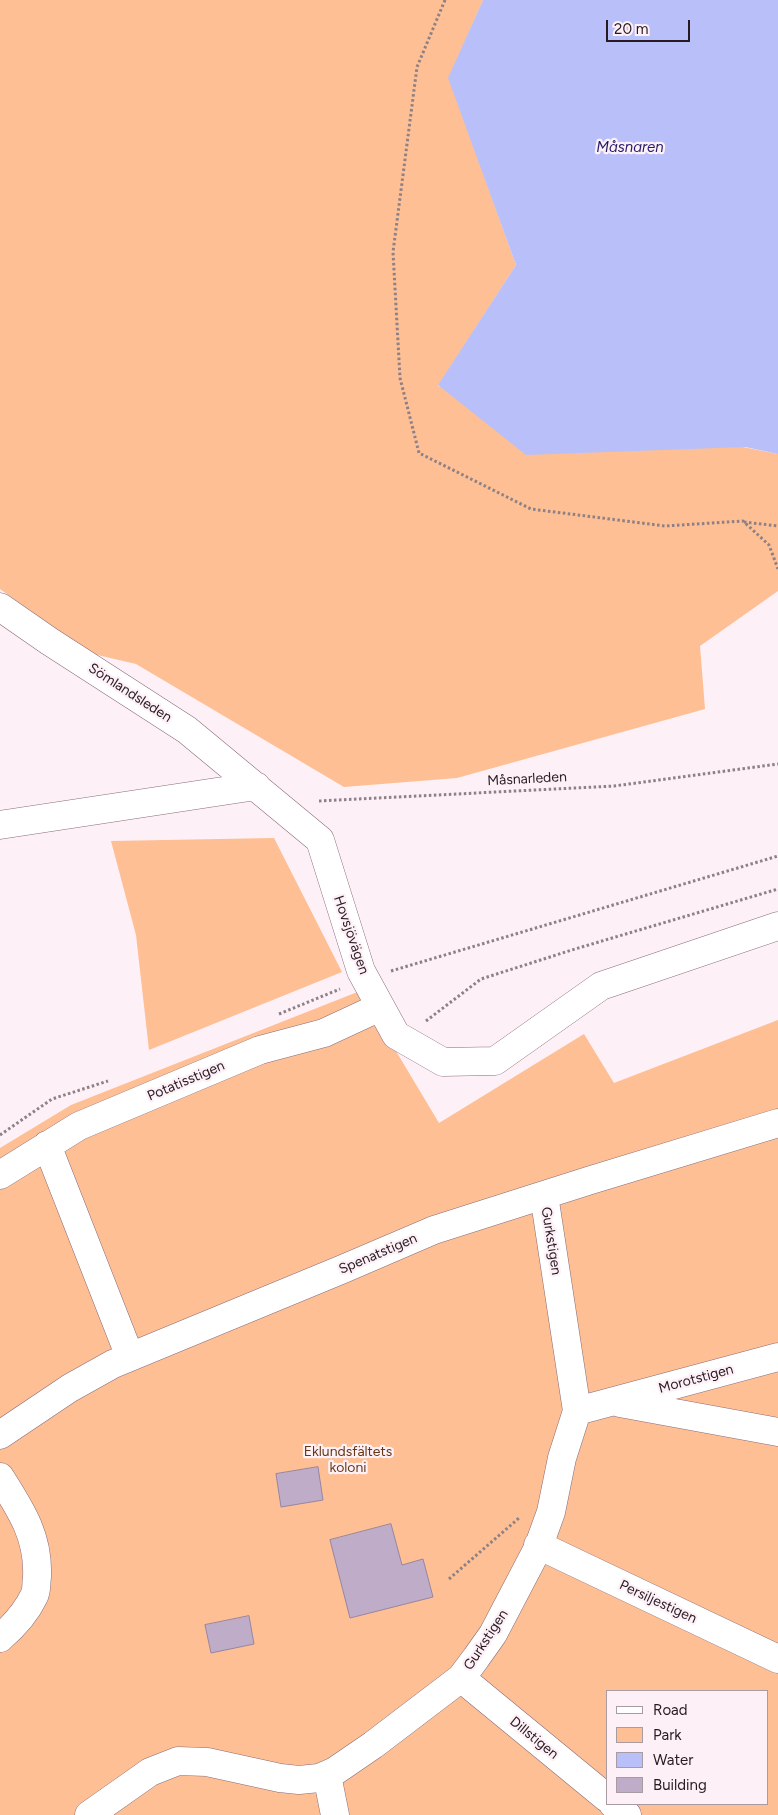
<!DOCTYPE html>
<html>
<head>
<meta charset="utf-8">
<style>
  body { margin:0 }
  #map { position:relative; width:778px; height:1815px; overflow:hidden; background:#fef0f7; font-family:Figtree,sans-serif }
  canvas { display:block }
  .legend { position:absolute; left:606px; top:1690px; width:162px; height:115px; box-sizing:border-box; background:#fef0f7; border:1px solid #a89ba1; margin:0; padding:6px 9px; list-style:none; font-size:15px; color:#271b21 }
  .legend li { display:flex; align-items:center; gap:10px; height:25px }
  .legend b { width:25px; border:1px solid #a89ba1 }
  .scale { position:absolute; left:606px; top:20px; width:84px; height:22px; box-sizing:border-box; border:2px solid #271b21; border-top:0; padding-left:6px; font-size:15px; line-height:18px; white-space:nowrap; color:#271b21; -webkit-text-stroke:4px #fef0f7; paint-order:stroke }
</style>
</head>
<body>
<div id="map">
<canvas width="778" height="1815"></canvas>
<ul class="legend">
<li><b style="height:6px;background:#fff"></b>Road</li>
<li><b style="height:14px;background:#fdbf93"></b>Park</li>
<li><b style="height:14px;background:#b9c0f9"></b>Water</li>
<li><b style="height:14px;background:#beacc8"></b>Building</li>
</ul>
<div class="scale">20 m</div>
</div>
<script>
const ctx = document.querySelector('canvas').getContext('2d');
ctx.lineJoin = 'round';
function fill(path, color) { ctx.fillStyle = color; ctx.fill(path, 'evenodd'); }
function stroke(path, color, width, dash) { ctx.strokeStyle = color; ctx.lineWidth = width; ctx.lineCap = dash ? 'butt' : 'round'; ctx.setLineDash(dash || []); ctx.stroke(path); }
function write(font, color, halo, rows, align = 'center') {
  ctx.font = font + ' Figtree,sans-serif'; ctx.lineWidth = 4.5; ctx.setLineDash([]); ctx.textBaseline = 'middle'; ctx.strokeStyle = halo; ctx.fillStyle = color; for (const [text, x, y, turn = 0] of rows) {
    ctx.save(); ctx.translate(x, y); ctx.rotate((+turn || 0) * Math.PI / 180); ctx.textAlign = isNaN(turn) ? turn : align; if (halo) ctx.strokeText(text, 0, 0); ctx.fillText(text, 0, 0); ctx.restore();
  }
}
fill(new Path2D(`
  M0,0H483L449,78L516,265L438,386L778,454V591L700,646L705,709L457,778L344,787L136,664L89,653L0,589Z
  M274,838L342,972L149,1050L136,935L111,841Z
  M360,991L439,1123L584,1034L614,1083L778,1020V1815H0V1148L71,1105ZM607,1691H767V1804H607Z`), '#fdbf93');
fill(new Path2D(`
  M483,0H778V454L745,447L526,455L438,385L516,265L448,78Z`), '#b9c0f9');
const building = new Path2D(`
  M318,1467L323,1500L281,1507L276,1474Z
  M391,1524L402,1565L423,1559L433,1597L350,1618L330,1540Z
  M249,1616L254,1644L211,1653L205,1625Z`);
fill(building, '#beacc8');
stroke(building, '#9786a1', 1);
const minor = new Path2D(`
  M0,607L49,641L187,730L320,840L361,971L396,1035L443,1062L495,1061L601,986L778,926
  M0,825L256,786
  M47,1145L130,1357
  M0,1175L79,1126L260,1050L324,1033L380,1007
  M620,1403L778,1432
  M577,1411L778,1357
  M0,1435L70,1388L113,1364L343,1269L434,1230L591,1180L778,1123
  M0,1477C21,1510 39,1537 37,1577C36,1583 37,1591 34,1596C26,1613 14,1626 0,1638
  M538,1545L778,1659
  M461,1678L607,1798
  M327,1775L335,1815
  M613,1804L627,1815
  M89,1815L150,1772L178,1761L207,1762L280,1778L299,1780L319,1778L335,1771L373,1745L461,1678L476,1658L493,1634L538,1548L551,1512L562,1458L577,1411L544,1195`);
stroke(minor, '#8a6c7a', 29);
stroke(new Path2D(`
  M445,0L417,67L393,252L400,378L419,453L531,509L665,526L743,521L769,545L778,569
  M744,522L778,526
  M319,801L614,786L778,764
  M391,971L778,856
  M279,1014L340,989
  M426,1021L481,979L575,949L778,889
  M0,1135L52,1099L108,1081
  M449,1579L519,1518`), '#8d8086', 3, [2.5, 2.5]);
stroke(minor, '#fff', 28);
write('14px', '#271b21', '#fef0f7', [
  ["Sömlandsleden",130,693,33],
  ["Måsnarleden",527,779,-3],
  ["Hovsjövägen",351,935,71],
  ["Potatisstigen",186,1081,-23],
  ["Gurkstigen",551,1241,81],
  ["Spenatstigen",378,1254,-23],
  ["Morotstigen",696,1379,-15],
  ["Persiljestigen",658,1602,25],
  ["Gurkstigen",486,1640,-57],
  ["Dillstigen",534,1738,39]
]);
write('14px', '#633714', '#fef0f7', [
  ["Eklundsfältets",348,1452],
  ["koloni",348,1468]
]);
write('italic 15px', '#231b6a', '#fef0f7', [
  ["Måsnaren",630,148]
]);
</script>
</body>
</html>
